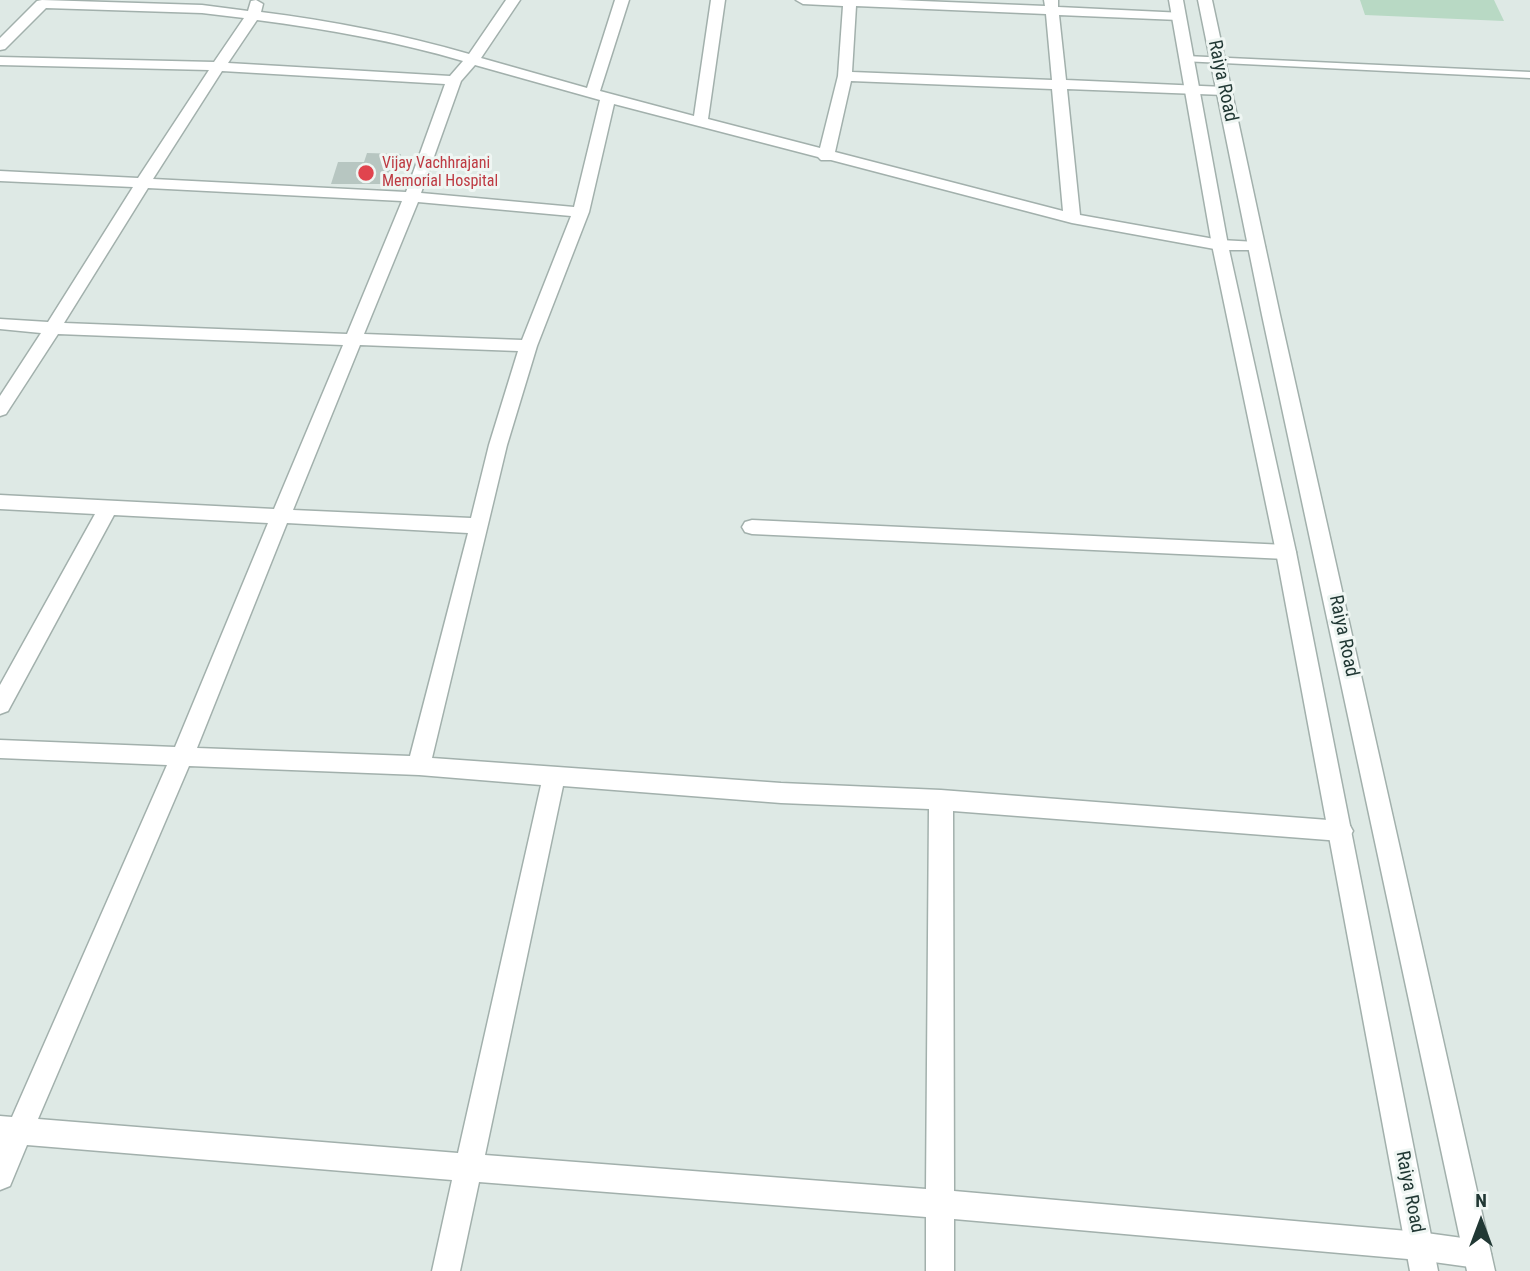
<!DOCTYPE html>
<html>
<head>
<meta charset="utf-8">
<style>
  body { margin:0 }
  #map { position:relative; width:1530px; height:1271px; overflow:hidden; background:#dee9e5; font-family:"Roboto Condensed",sans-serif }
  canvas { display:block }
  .north { position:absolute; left:1446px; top:1187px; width:70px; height:70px; -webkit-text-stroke:5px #eff6f3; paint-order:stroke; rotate:0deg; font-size:19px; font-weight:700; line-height:28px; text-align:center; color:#213834 }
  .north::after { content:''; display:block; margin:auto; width:24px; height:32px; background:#213834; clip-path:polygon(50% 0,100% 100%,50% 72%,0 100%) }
</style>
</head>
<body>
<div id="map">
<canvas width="1530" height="1271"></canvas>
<div class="north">N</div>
</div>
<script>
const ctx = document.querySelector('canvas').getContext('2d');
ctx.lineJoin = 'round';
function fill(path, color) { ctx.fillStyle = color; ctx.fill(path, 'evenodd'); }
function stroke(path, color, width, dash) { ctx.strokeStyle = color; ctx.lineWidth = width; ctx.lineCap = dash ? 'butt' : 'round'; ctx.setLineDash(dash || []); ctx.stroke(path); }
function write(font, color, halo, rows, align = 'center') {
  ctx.font = font + ' "Roboto Condensed",sans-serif'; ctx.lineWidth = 6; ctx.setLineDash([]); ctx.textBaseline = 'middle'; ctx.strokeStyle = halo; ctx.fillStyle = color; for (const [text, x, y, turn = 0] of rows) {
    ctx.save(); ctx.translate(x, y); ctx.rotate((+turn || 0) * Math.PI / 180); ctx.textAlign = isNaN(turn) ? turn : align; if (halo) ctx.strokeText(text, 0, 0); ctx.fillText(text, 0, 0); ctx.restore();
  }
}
fill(new Path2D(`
  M1360,0H1494L1504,21L1365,15Z`), '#b8d9c4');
fill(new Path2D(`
  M367,153L401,154L391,184H331L338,162H364Z`), '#b7c6c1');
const service = new Path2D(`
  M1186,56L1530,72V78L1182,61V57Z`);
const minor = new Path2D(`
  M42,0L202,5L248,11L251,1L256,0L263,4L261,12C332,21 400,34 469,54L506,0H520L481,58L587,88L615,0H629L600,91L694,116L711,0H725L708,119L820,148L838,76L843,6L803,4L796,0H897L1045,6L1044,0H1058V7L1184,13V19L1179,20L1059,15L1066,80L1224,87L1231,91L1224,95L1067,89L1080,215L1220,240L1257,242L1265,247L1263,250H1220L1072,223L831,160H821L818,157L614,104L589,212L537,346L507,445L432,758L781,783L941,790L1341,821L1349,824L1353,831L1349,838L1341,841L953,811L954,1191L1419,1232L1477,1240L1487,1244L1491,1254L1487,1264L1477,1268L1419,1260L954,1219V1271H926V1217L479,1182L460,1271H432L452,1180L27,1145L10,1186L0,1190V1116L12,1117L167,765L0,758V740L175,747L268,523L114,515L8,711L0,714V685L95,514L0,509V495L274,509L343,345L58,334L6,414L0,416V396L41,333L0,329V319L48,322L133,187L0,181V171L138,178L209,70L0,65V57L214,62L244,18L202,13L46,8L5,49L0,50V38L37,1ZM856,6L1046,14L1052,80L852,72ZM257,20C327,29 395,41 463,61L450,76L228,63ZM475,65L600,100L574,207L421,193L461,81ZM222,71L445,84L406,192L153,179ZM851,81L1052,89L1063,211L835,152ZM148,188L402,201L347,334L64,323ZM418,202L571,216L522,340L364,334ZM360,345L518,351L489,445L471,518L293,510ZM287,523L468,533L410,756L197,748ZM189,766L419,775L541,785L458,1153L38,1119ZM563,786L781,803L929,809L926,1189L485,1155Z
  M752,520L1286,545L1293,547L1296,552L1293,557L1286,559L752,534L745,532L742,527L745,522Z`);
const tertiary = new Path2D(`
  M1169,0H1183L1228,245L1296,552L1438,1271H1410L1276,552L1212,245Z
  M1198,0H1212L1280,315L1495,1271H1467L1262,315Z`);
stroke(service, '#a2b0ac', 3);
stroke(minor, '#a2b0ac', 3);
stroke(tertiary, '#a2b0ac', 3);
fill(service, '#fff');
fill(minor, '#fff');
fill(tertiary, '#fff');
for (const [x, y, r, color] of [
  [366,173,9,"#e0444e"]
]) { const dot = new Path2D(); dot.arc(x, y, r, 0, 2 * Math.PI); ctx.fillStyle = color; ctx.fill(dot); stroke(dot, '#eff6f3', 2.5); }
write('16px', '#be3a42', '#eff6f3', [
  ["Vijay Vachhrajani",382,164],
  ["Memorial Hospital",382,182]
], 'left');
write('19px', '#213834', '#eff6f3', [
  ["Raiya Road",1222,81,78],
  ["Raiya Road",1343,636,78],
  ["Raiya Road",1409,1192,79]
]);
</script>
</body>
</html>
